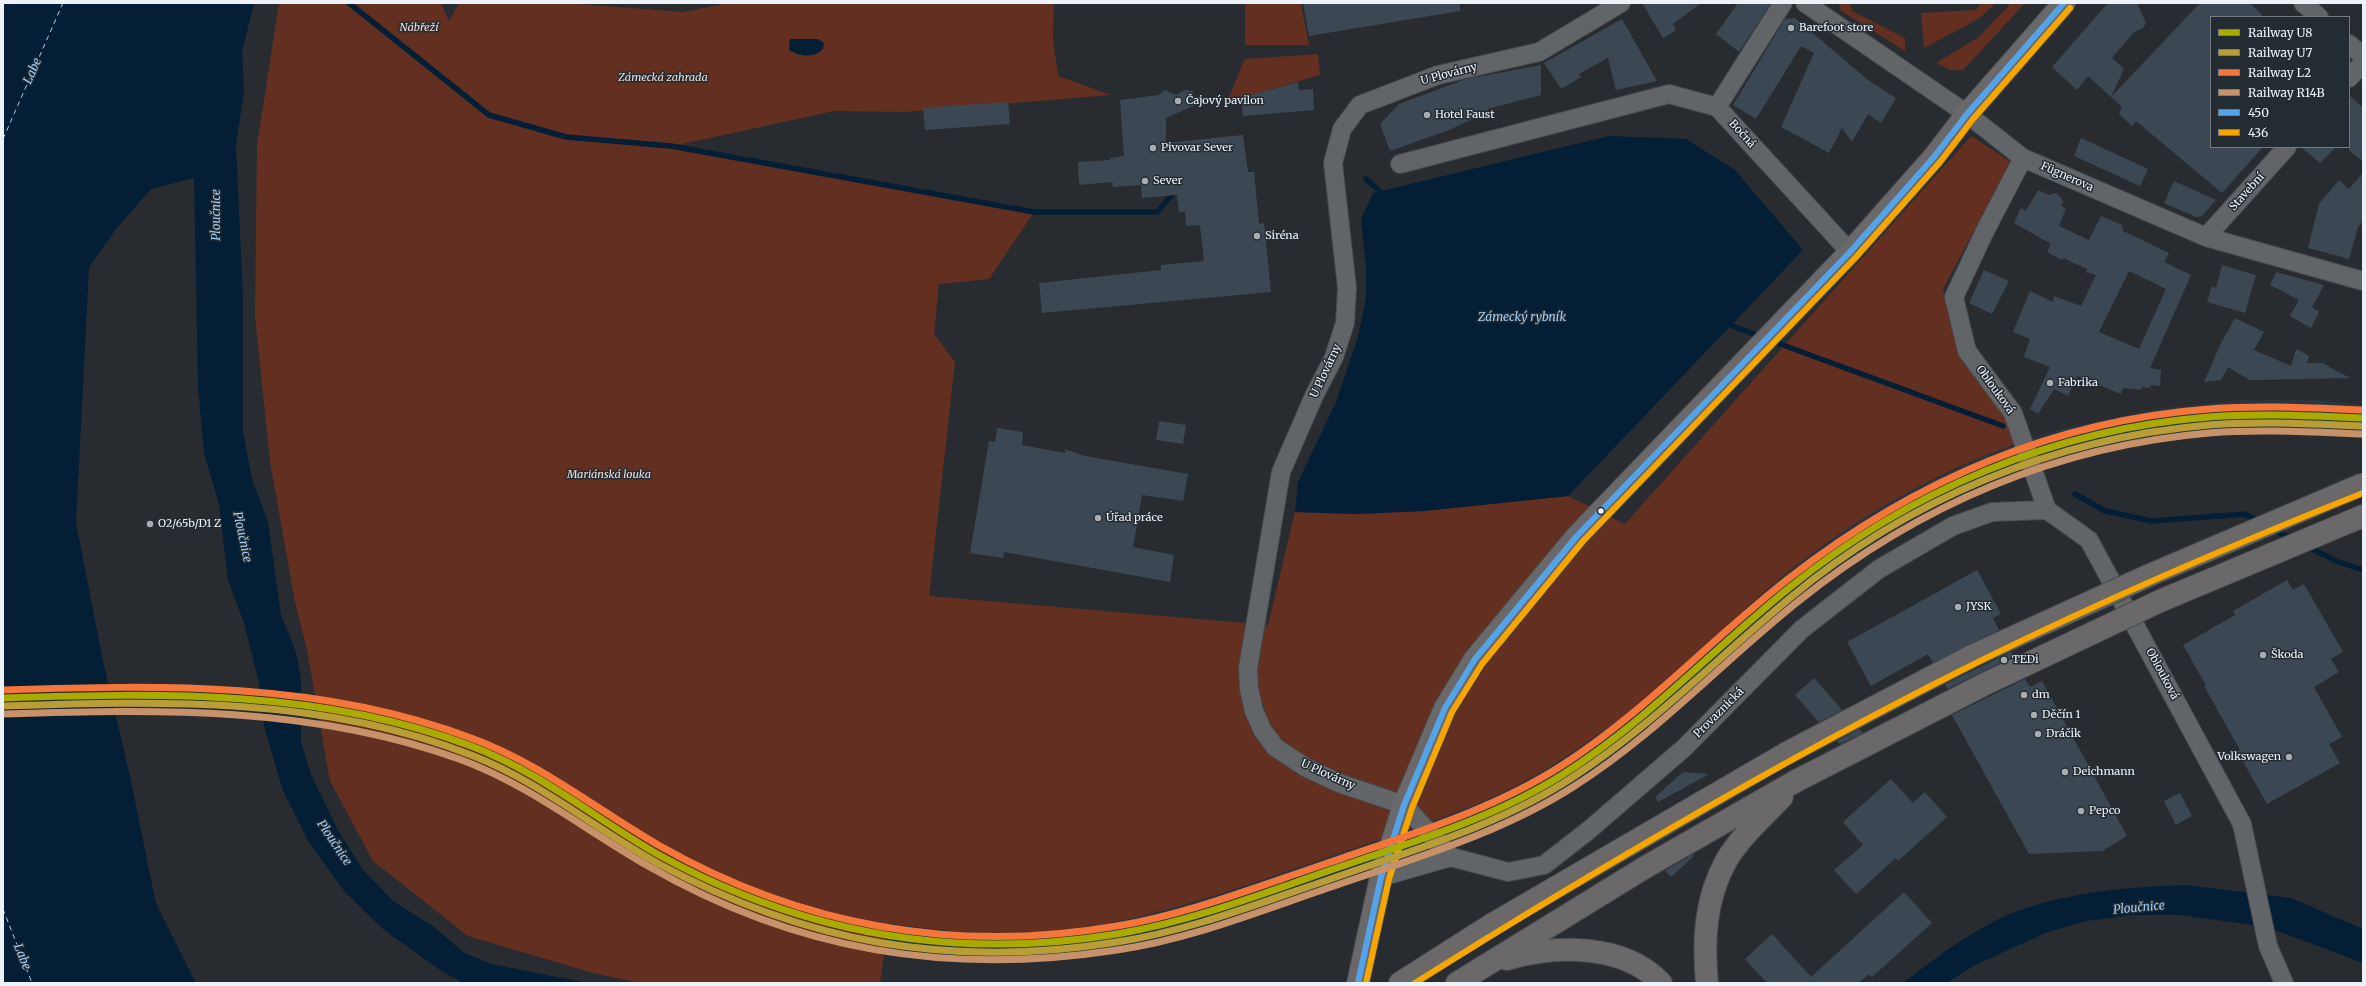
<!DOCTYPE html>
<html>
<head>
<meta charset="utf-8">
<style>
  body { margin:0 }
  #map { position:relative; width:2366px; height:986px; overflow:hidden; background:#282c30; font-family:Merriweather,serif }
  canvas { display:block }
  .frame { position:absolute; inset:0; border:4px solid #ecf2f7; pointer-events:none }
  .legend { position:absolute; left:2210px; top:16px; width:140px; height:132px; box-sizing:border-box; background:#242c33; border:1px solid #747b81; margin:0; padding:5px 7px; list-style:none; font-size:12px; color:#ecf2f7 }
  .legend li { display:flex; align-items:center; gap:8px; height:20px }
  .legend b { width:20px; border:1px solid #747b81 }
</style>
</head>
<body>
<div id="map">
<canvas width="2366" height="986"></canvas>
<div class="frame"></div>
<ul class="legend">
<li><b style="height:5px;background:#a9ab00"></b>Railway U8</li>
<li><b style="height:5px;background:#b99d37"></b>Railway U7</li>
<li><b style="height:5px;background:#f5763a"></b>Railway L2</li>
<li><b style="height:5px;background:#c7916a"></b>Railway R14B</li>
<li><b style="height:5px;background:#53a3e8"></b>450</li>
<li><b style="height:5px;background:#f7a600"></b>436</li>
</ul>
</div>
<script>
const ctx = document.querySelector('canvas').getContext('2d');
ctx.lineJoin = 'round';
function fill(path, color) { ctx.fillStyle = color; ctx.fill(path, 'evenodd'); }
function stroke(path, color, width, dash) { ctx.strokeStyle = color; ctx.lineWidth = width; ctx.lineCap = dash ? 'butt' : 'round'; ctx.setLineDash(dash || []); ctx.stroke(path); }
function write(font, color, halo, rows, align = 'center') {
  ctx.font = font + ' Merriweather,serif'; ctx.lineWidth = 3; ctx.setLineDash([]); ctx.textBaseline = 'middle'; ctx.strokeStyle = halo; ctx.fillStyle = color; for (const [text, x, y, turn = 0] of rows) {
    ctx.save(); ctx.translate(x, y); ctx.rotate((+turn || 0) * Math.PI / 180); ctx.textAlign = isNaN(turn) ? turn : align; if (halo) ctx.strokeText(text, 0, 0); ctx.fillText(text, 0, 0); ctx.restore();
  }
}
fill(new Path2D(`
  M2242,400H2318L2363,405V432L2282,426L2190,431L2159,435L2067,455L1980,486L1929,510L1875,542L1833,572L1799,598L1632,743L1564,789L1506,820L1425,852L1195,930L1114,950L1029,960L941,958L855,946L860,920L944,931L1028,933L1109,923L1188,904L1416,827L1684,665L1782,577L1817,550L1860,519L1916,487L1992,452L2060,429L2155,409Z`), '#293540');
fill(new Path2D(`
  M279,3H441L449,21L459,3H566L683,12L728,3H1054L1053,39L1058,76L1111,95L905,112L834,111L673,146L1034,212L989,279L939,284L934,334L955,362L929,596L1268,625L1295,512L1356,514L1424,511L1568,496L1625,524L1971,136L2011,162L1943,289L1961,360L2026,440C1937,471 1855,517 1782,577C1725,624 1674,681 1613,724C1575,751 1536,778 1493,797C1440,820 1385,838 1331,856C1232,890 1133,928 1028,933C981,935 934,930 888,923L880,983H640L593,973L468,936L373,861L330,781L307,650L295,602L270,462L255,316L257,145Z
  M1245,3H1301L1309,45H1245Z
  M1839,3H1850L1852,11L1905,38V51L1840,10Z
  M1982,3H1993V6L1978,19L1924,48L1921,13L1975,10Z
  M2011,3H2025L1963,70H1950L1936,63L1979,37Z
  M1318,54L1320,75L1227,102L1245,59Z`), '#632f20');
fill(new Path2D(`
  M3,3H254L242,52L244,92L236,145L243,297V432L252,479L268,522L281,615L296,652L301,678V742L311,775L340,834L364,871L393,901L434,927L463,952L491,964L588,983H464L443,972L384,930L345,892L310,844L283,791L264,726L259,683L244,623L228,580L219,504L204,453L198,387L194,178L151,189L116,229L89,267L76,523L103,661L131,781L156,904L196,983H3Z
  M790,39H818L824,43L823,49C814,58 800,57 789,50Z
  M1609,136L1686,139L1735,170L1803,250L1568,496L1424,511L1356,514L1295,512L1298,482L1336,402L1358,337L1366,297V268L1361,219L1373,193Z
  M2186,885L2291,898L2363,929V963L2267,927L2179,915H2132L2087,921L2048,932L1975,965L1947,983H1903C1934,959 1974,929 2010,914C2066,892 2127,887 2186,885Z`), '#041e35');
fill(new Path2D(`
  M110,684L116,706L3,709V687Z
  M257,690L303,696V718L260,712Z`), '#282c30');
stroke(new Path2D(`
  M349,3L489,115L566,137L671,146L1034,212H1157L1176,190
  M1366,179L1385,196
  M1725,323L1762,337
  M1772,341L2003,426
  M2075,494L2105,511L2152,521L2245,514L2259,522
  M2272,529L2293,539
  M2306,546L2339,562L2363,570`), '#041e35', 5.5);
stroke(new Path2D(`
  M3,139L63,3
  M3,909L32,983`), '#a0cef8', 1, [5, 4]);
fill(new Path2D(`
  M1303,3H1460V11L1309,36Z
  M1642,3H1701L1673,24L1676,30L1663,38Z
  M1738,3H1771L1739,52L1716,34Z
  M2108,3H2137L2146,23L2143,28L2133,33L2112,58L2124,69L2111,97L2088,76L2077,90L2052,67Z
  M2200,3H2250L2264,17H2211V147H2263L2222,193L2136,121L2132,126L2119,114L2122,107L2111,97Z
  M1795,18L1868,80L1896,98L1881,123L1868,114L1852,142L1842,128L1829,153L1781,127L1814,53L1801,46L1756,119L1733,105L1785,19Z
  M1622,19L1657,81L1616,90L1608,58L1579,74L1581,77L1561,89L1544,63Z
  M1541,65V95L1487,109L1488,112L1449,130L1390,151L1380,124L1399,104L1466,79Z
  M1298,82L1299,90L1313,89L1314,110L1243,116L1241,98Z
  M1165,90L1176,95L1185,90L1193,91L1197,104L1166,118V143L1243,135L1248,172H1254L1259,224L1264,223L1271,292L1042,313L1039,283L1161,270V265L1204,261L1200,225L1186,226L1185,212H1179L1177,195L1142,198L1141,185L1113,187L1112,182L1079,185L1078,162L1110,160V158L1124,156L1120,100L1159,95Z
  M2349,95L2363,108V162L2349,150Z
  M1008,102L1010,124L925,130L923,108Z
  M2081,138L2148,169L2140,186L2074,156Z
  M2301,147H2336L2320,163Z
  M2363,173V221L2358,227L2349,259L2308,248L2319,204L2339,180L2349,189Z
  M2174,181L2216,200L2202,216L2196,217L2164,203Z
  M2038,190L2049,195L2055,193L2060,196L2063,202L2061,206L2066,208L2059,226L2089,240L2101,216L2122,225L2123,231L2169,253L2164,262L2191,275L2150,368L2161,370L2160,386L2151,385L2150,388L2142,387L2141,390L2123,388L2121,394L2077,376L2068,396L2054,389L2038,414L2030,409L2050,367L2024,357L2030,339L2013,332L2030,291L2053,302L2054,296L2081,306L2096,275L2086,272L2087,269L2063,258L2062,260L2047,252L2051,244L2014,223L2021,208L2026,211ZM2129,271L2166,289L2139,349L2099,332Z
  M2222,265L2256,275L2245,313L2207,302L2212,286L2216,288Z
  M1984,270L2009,281L1992,314L1969,303Z
  M2276,272L2324,285L2312,307L2319,312L2311,328L2290,316L2299,300L2270,285Z
  M2235,318L2264,332L2254,350L2291,366L2296,349L2309,356L2307,363H2322L2350,378L2250,380L2228,367L2221,380L2204,382L2221,343Z
  M1159,421L1186,425L1183,444L1156,440Z
  M997,428L1023,432L1022,445L1065,453V449L1085,456L1188,474L1183,501L1142,495L1133,547L1174,555L1170,582L1004,552L1003,558L970,553L989,441L995,442Z
  M1977,570L2001,614L1993,618L1999,630L1933,663L1928,654L1871,686L1847,642Z
  M2287,580L2293,590L2304,584L2343,652L2331,659L2339,672L2314,687L2342,737L2329,744L2340,763L2267,804L2237,751L2240,750L2204,686L2206,685L2183,645L2235,615L2233,611Z
  M2011,652L2013,657L1947,689L1945,684Z
  M1814,678L1842,710L1819,722L1795,695Z
  M2025,679L2030,687L2042,681L2127,836L2102,851L2029,854L1952,715Z
  M1859,729L1863,733L1840,744L1837,741Z
  M1683,772L1709,774L1658,802L1655,797Z
  M1891,779L1913,803L1925,792L1947,817L1898,861L1896,858L1856,894L1834,870L1863,845L1843,822Z
  M2180,793L2192,816L2176,825L2164,801Z
  M1693,854L1694,856L1671,877L1665,871Z
  M1904,892L1932,923L1872,977L1869,974L1858,983H1767L1745,959L1772,934L1811,977Z`), '#3b4853');
const minor = new Path2D(`
  M1621,3L1539,52L1438,75L1360,105L1342,129L1333,163L1347,288L1345,323L1334,357L1314,396L1281,472L1248,668L1249,689L1254,711L1263,731L1276,748L1305,767L1339,783L1404,805L1451,857L1508,872L1544,865L1589,830L1684,748L1802,629L1879,569L1953,526L1992,512L2047,510
  M1805,3L1967,114L2023,158L2206,237L2363,281
  M2303,3L2319,17
  M2349,44L2363,56
  M2349,78L2363,63
  M1717,107L1850,252
  M1717,107L1783,3
  M2023,158L1985,231L1954,297L1967,351L2013,413L2047,510L2089,540L2242,824L2268,946L2284,983
  M1400,164L1669,94L1717,107
  M2206,237L2287,147
  M1381,877L1451,857`);
const primary = new Path2D(`
  M2160,601L2363,516
  M1507,959C1555,945 1623,943 1661,983
  M1358,983L1381,877L1404,805L1445,708L1475,659L1577,536L1850,252L1934,157L1967,114L2064,3
  M1400,983L1491,925
  M1457,983L1644,868L1796,781
  M1707,983C1703,941 1705,899 1726,861C1740,837 1763,817 1782,797`);
stroke(minor, '#46494d', 20);
stroke(primary, '#46494d', 24);
stroke(minor, '#626568', 18);
stroke(primary, '#6a6869', 22);
const primaryBridge = new Path2D(`
  M1796,781L1983,685L2160,601
  M1491,925L1785,754L1972,656L2152,574L2363,484`);
stroke(primaryBridge, '#46494d', 24, []);
stroke(primaryBridge, '#6a6869', 22);
stroke(new Path2D(`
  M1358,983L1381,877L1404,805L1445,708L1475,659L1577,536L1850,252L1934,157L1967,114L2064,3`), '#53a3e8', 6);
stroke(new Path2D(`
  M1366,983L1389,879L1412,808L1452,712L1482,664L1583,541L1856,257L1940,162L1973,119L2070,8
  M1415,983C1592,872 1773,765 1960,671C2091,605 2227,547 2363,493`), '#f7a600', 6);
stroke(new Path2D(`
  M3,698C161,693 321,689 471,746C540,772 596,819 659,855C803,934 955,961 1117,934C1188,922 1257,896 1325,872C1405,844 1489,821 1562,775C1645,723 1712,650 1789,588C1909,491 2054,429 2209,417C2261,413 2312,416 2363,418`), '#a9ab00', 7);
stroke(new Path2D(`
  M3,706C161,701 322,696 471,755C539,781 595,829 659,864C806,943 951,969 1117,942C1188,931 1257,904 1325,881C1409,851 1497,827 1573,777C1652,726 1717,658 1790,598C1908,499 2055,438 2209,425C2260,421 2311,424 2363,426`), '#b99d37', 7);
stroke(new Path2D(`
  M3,690C161,685 320,681 471,738C540,763 597,810 660,846C801,926 956,954 1117,926C1188,914 1256,887 1325,864C1405,836 1489,812 1561,766C1644,713 1711,639 1788,579C1912,482 2051,421 2209,409C2261,405 2312,408 2363,410`), '#f5763a', 7);
stroke(new Path2D(`
  M4,714C158,709 312,706 459,759C528,784 585,830 648,866C796,951 948,976 1117,950C1193,939 1265,909 1337,885C1418,857 1501,833 1573,787C1657,734 1723,661 1800,600C1919,505 2057,446 2209,433C2260,429 2311,432 2362,434`), '#c7916a', 7);
for (const [x, y, r, color] of [
  [1791,28,4,"#a7adb1"],
  [1178,101,4,"#a7adb1"],
  [1427,115,4,"#a7adb1"],
  [1153,148,4,"#a7adb1"],
  [1145,181,4,"#a7adb1"],
  [1257,236,4,"#a7adb1"],
  [2050,383,4,"#a7adb1"],
  [1601,511,3.5,"#ecf2f7"],
  [1098,518,4,"#a7adb1"],
  [150,524,4,"#a7adb1"],
  [1958,607,4,"#a7adb1"],
  [2263,655,4,"#a7adb1"],
  [2004,660,4,"#a7adb1"],
  [2024,695,4,"#a7adb1"],
  [2034,715,4,"#a7adb1"],
  [2038,734,4,"#a7adb1"],
  [2289,757,4,"#a7adb1"],
  [2065,772,4,"#a7adb1"],
  [2081,811,4,"#a7adb1"]
]) { const dot = new Path2D(); dot.arc(x, y, r, 0, 2 * Math.PI); ctx.fillStyle = color; ctx.fill(dot); stroke(dot, '#242c33', 1.5); }
write('italic 11px', '#f3ddd7', '#242c33', [
  ["Nábřeží",419,28],
  ["Zámecká zahrada",663,78],
  ["Mariánská louka",609,475]
]);
write('11px', '#ecf2f7', '#242c33', [
  ["Barefoot store",1799,28],
  ["Čajový pavilon",1186,101],
  ["Hotel Faust",1435,115],
  ["Pivovar Sever",1161,148],
  ["Sever",1153,181],
  ["Siréna",1265,236],
  ["Fabrika",2058,383],
  ["Úřad práce",1106,518],
  ["O2/65b/D1 Z",158,524],
  ["JYSK",1966,607],
  ["Škoda",2271,655],
  ["TEDi",2012,660],
  ["dm",2032,695],
  ["Děčín 1",2042,715],
  ["Dráčik",2046,734],
  ["Volkswagen",2281,757,"right"],
  ["Deichmann",2073,772],
  ["Pepco",2089,811]
], 'left');
write('11px', '#ecf2f7', '#242c33', [
  ["U Plovárny",1449,74,-15],
  ["Bočná",1742,134,48],
  ["Fügnerova",2067,177,24],
  ["Stavební",2247,192,-48],
  ["U Plovárny",1326,371,-65],
  ["Oblouková",1995,390,54],
  ["Oblouková",2162,674,62],
  ["Provaznická",1719,713,-45],
  ["U Plovárny",1328,775,24]
]);
write('italic 12px', '#a0cef8', '#242c33', [
  ["Labe",33,71,-66],
  ["Ploučnice",217,215,-90],
  ["Zámecký rybník",1522,318],
  ["Ploučnice",242,537,78],
  ["Ploučnice",334,843,56],
  ["Ploučnice",2139,908,-5],
  ["Labe",22,957,68]
]);
</script>
</body>
</html>
